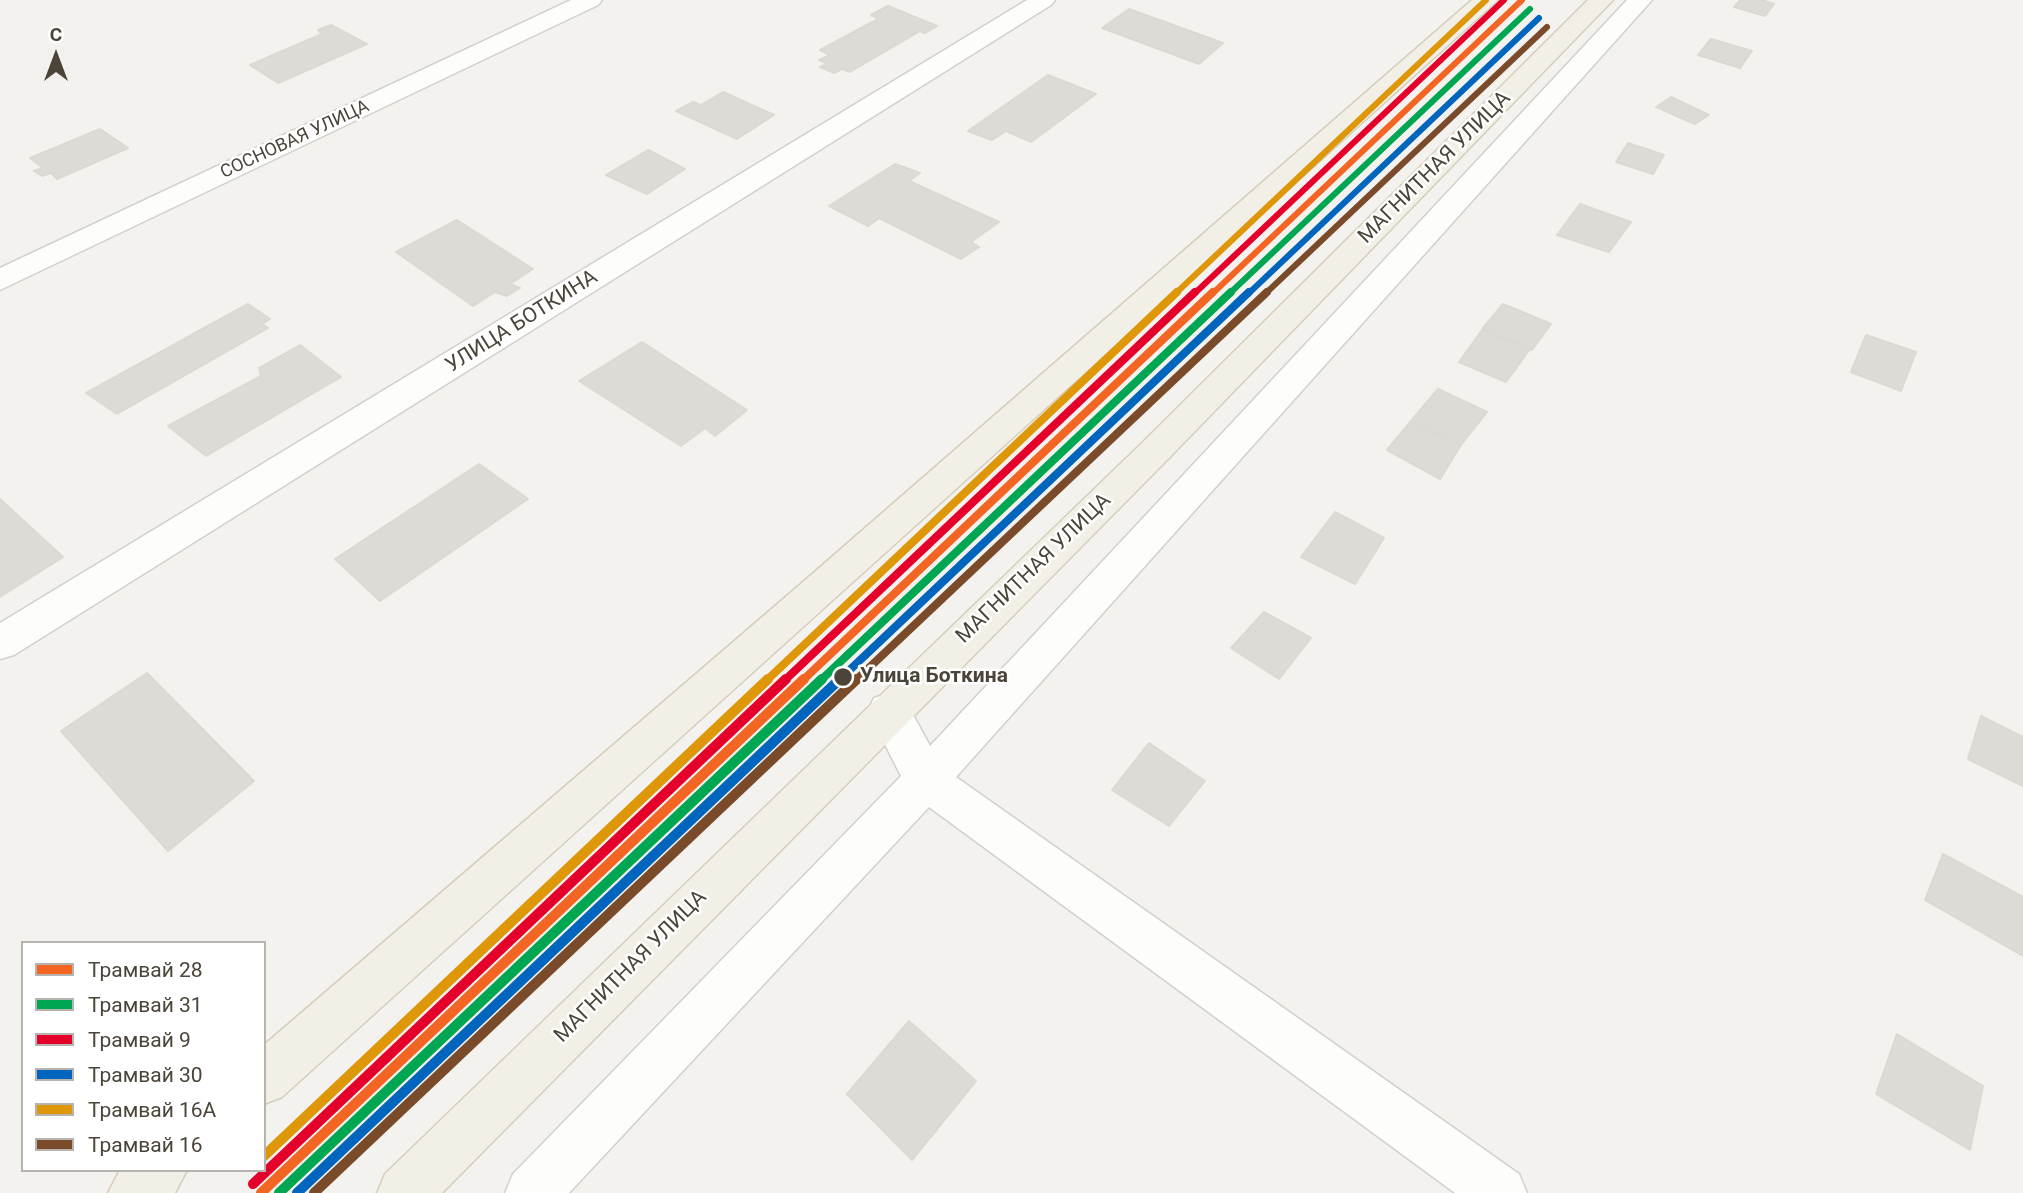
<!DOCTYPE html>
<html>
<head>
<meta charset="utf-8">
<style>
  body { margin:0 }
  #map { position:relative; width:2023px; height:1193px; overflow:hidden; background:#f4f2ee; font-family:Roboto,sans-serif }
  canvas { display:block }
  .legend { position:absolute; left:21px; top:941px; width:245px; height:231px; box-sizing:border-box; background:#fff; border:2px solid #b7b4b0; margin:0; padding:9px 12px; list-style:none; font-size:21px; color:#4b4439 }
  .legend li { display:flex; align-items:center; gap:14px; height:35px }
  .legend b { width:35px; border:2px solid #b7b4b0 }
  .north { position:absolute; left:21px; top:21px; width:70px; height:70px; -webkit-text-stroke:5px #fff; paint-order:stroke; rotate:0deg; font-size:19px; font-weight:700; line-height:28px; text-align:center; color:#4b4439 }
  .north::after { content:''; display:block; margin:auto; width:24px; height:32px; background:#4b4439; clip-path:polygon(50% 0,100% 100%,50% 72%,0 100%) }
</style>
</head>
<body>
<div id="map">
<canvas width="2023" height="1193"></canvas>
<ul class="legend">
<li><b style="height:9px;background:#f26522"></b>Трамвай 28</li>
<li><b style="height:9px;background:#00a651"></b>Трамвай 31</li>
<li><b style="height:9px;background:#e4002b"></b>Трамвай 9</li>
<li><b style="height:9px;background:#0065bd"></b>Трамвай 30</li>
<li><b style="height:9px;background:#dd9709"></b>Трамвай 16А</li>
<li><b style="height:9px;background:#7a4b2a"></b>Трамвай 16</li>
</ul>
<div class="north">С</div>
</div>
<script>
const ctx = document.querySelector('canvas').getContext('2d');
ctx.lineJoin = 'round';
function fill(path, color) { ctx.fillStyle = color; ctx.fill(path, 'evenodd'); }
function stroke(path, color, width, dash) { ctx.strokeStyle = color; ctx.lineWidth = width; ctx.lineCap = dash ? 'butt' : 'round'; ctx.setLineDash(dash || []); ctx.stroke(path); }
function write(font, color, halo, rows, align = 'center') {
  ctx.font = font + ' Roboto,sans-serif'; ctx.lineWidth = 5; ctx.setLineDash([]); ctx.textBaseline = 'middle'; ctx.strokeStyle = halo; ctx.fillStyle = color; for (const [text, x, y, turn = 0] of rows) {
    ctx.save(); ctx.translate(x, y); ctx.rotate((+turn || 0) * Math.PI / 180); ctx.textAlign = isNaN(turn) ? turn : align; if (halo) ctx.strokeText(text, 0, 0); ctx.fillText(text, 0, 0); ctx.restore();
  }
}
const building = new Path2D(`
  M1740,0H1762L1774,4L1765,16L1734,7Z
  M888,6L937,26L925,33L920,31L850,72L842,69L834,73L820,67L828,64L819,60L830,55L820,50L878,19L871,15Z
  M1129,9L1223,43L1199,64L1102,28Z
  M331,25L367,44L278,83L250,65L322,34L318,30Z
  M1711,39L1752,51L1740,68L1698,55Z
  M1048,75L1096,94L1031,142L1006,131L992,140L968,131Z
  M723,92L774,115L737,139L676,111L693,102L701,105Z
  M1671,97L1709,115L1695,124L1656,107Z
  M100,129L128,148L57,179L51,173L42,176L34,171L43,168L30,158Z
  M1628,143L1664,155L1653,174L1616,162Z
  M648,150L685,169L647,194L606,175Z
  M895,164L920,173L909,181L999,222L971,242L979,247L961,259L879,218L868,226L829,206Z
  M1580,204L1631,222L1609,252L1557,235Z
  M457,220L533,269L510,284L520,288L507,296L495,292L473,306L396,252Z
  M248,304L270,319L262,324L268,328L117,414L86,393Z
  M1503,304L1551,324L1532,350L1483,328Z
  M1482,330L1530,349L1506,382L1459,362Z
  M1866,335L1916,352L1901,391L1851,372Z
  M642,342L747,410L715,436L705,428L681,446L579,381Z
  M300,345L341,377L206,456L168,426L261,376L259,368Z
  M1438,389L1487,412L1461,445L1411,421Z
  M1411,421L1461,445L1440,479L1387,450Z
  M479,464L528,499L380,601L335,559Z
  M0,499L63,557L0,597Z
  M1335,512L1384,538L1355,584L1301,557Z
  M1264,612L1311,638L1279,679L1231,648Z
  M147,673L254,781L168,851L61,731Z
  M1981,716L2023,737V786L1968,759Z
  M1149,743L1205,781L1169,826L1112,790Z
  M1943,854L2023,897V956L1925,900Z
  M909,1021L976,1081L912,1160L847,1094Z
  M1897,1034L1983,1086L1970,1150L1876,1094Z`);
fill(building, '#dedbd6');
stroke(building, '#dcd9d4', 2);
const minor = new Path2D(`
  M571,0H602L598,5L0,290V268Z
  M1027,0H1055L1051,5L14,655L0,659V623Z
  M1627,0H1652L956,777L1519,1174L1527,1193H1455L929,807L569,1193H505L513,1174L901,776L868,711L874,698L889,693L904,698L930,746Z`);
const primary = new Path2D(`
  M1472,0H1498L282,1097L264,1104V1045L803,582Z
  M1588,0H1613L1169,458L442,1193H377L385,1174L1145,440Z
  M120,1170H187L175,1193H108Z`);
stroke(minor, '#d2d0cb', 3);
stroke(primary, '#d6cebb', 3);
fill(minor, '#fdfdfc');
fill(primary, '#f2efe6');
stroke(new Path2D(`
  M1212,294L1522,0`), '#f26522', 6);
stroke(new Path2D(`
  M802,681L1213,292`), '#f26522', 8);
stroke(new Path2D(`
  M261,1193L804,679`), '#f26522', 10);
stroke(new Path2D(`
  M1229,294L1530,9`), '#00a651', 6);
stroke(new Path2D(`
  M820,681L1231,292`), '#00a651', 8);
stroke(new Path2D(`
  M279,1193L822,679`), '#00a651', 10);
stroke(new Path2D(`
  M1194,294L1504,0`), '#e4002b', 6);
stroke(new Path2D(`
  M784,681L1195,292`), '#e4002b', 8);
stroke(new Path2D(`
  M253,1184L786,679`), '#e4002b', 10);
stroke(new Path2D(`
  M1248,294L1539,18`), '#0065bd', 6);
stroke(new Path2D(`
  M838,681L1249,292`), '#0065bd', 8);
stroke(new Path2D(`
  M297,1193L840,679`), '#0065bd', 10);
stroke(new Path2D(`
  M1175,294L1486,0`), '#dd9709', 6);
stroke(new Path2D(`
  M766,681L1177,292`), '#dd9709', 8);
stroke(new Path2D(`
  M264,1156L768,679`), '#dd9709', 10);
stroke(new Path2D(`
  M1265,294L1547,27`), '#7a4b2a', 6);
stroke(new Path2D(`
  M855,681L1267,292`), '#7a4b2a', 8);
stroke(new Path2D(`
  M314,1193L857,679`), '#7a4b2a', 10);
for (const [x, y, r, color] of [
  [843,677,10,"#4b4439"]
]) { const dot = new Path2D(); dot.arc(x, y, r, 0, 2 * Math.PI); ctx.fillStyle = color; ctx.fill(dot); stroke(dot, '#fff', 2.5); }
write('18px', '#4b4439', '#fff', [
  ["СОСНОВАЯ УЛИЦА",295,140,-25]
]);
write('21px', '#4b4439', '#fff', [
  ["МАГНИТНАЯ УЛИЦА",1435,168,-45],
  ["УЛИЦА БОТКИНА",522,322,-32],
  ["МАГНИТНАЯ УЛИЦА",1034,569,-44],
  ["МАГНИТНАЯ УЛИЦА",631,967,-45]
]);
write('bold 21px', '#4b4439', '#fff', [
  ["Улица Боткина",860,677]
], 'left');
</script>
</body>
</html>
